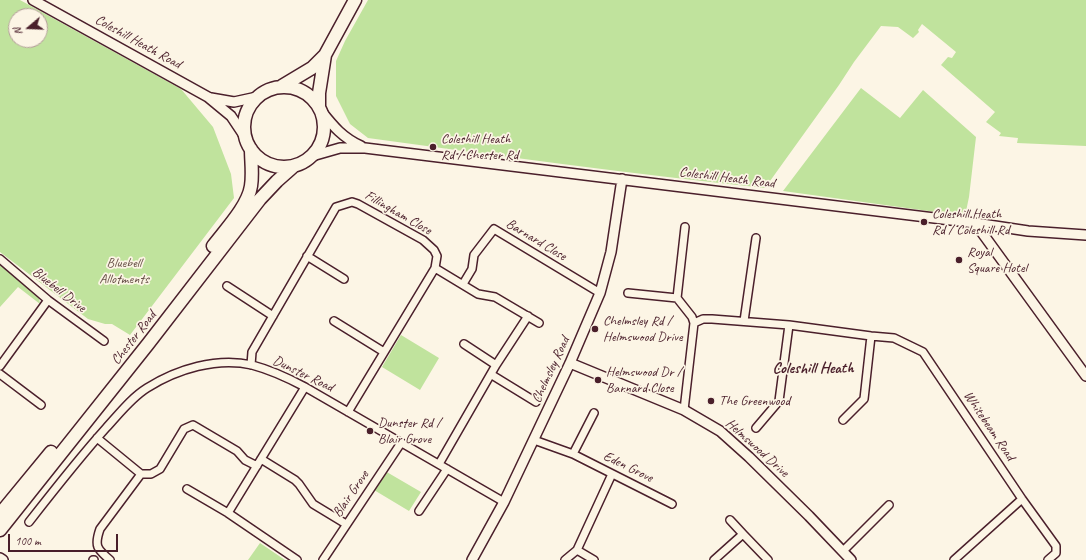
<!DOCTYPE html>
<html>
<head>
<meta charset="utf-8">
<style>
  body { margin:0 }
  #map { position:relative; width:1086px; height:560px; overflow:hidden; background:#fcf5e5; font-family:Caveat,sans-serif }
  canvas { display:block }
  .north { position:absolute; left:8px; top:8px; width:40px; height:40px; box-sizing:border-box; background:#fcf5e5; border:1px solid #b59f9b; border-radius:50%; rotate:251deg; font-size:11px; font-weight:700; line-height:16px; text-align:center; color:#4a1f2b }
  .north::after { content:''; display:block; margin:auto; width:14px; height:18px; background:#4a1f2b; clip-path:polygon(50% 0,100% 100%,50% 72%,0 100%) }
  .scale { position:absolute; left:8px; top:534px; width:110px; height:18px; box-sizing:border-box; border:2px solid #4a1f2b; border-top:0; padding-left:5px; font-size:12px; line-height:14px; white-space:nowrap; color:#4a1f2b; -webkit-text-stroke:3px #fcf5e5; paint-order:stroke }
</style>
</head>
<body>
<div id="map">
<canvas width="1086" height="560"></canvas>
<div class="north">N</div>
<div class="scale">100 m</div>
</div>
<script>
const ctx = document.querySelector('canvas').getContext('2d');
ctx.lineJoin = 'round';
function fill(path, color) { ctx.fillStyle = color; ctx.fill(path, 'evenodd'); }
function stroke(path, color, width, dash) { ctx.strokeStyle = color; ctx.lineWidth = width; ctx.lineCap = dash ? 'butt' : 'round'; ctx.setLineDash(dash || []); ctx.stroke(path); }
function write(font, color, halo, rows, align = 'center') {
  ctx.font = font + ' Caveat,sans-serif'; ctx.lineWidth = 3.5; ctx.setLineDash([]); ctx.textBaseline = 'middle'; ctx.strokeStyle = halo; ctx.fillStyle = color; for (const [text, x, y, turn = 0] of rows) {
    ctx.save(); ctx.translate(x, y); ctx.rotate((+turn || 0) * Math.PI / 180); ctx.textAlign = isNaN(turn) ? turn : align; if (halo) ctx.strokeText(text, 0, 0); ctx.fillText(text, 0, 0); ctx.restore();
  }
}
fill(new Path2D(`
  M0,0H20L181,89L213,127L231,174L234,198L130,335L112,324H105L88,319L0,252ZM16,16H40V40H16Z
  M368,0H1086V146L1017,143L1018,138L999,136L1001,133L986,122L995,112L941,65L948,57L952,58L956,52L922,24L918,30L919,32L913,38L898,27L881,26L854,62L839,85L765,188C632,174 500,156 368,138L350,124L336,96V61L345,41Z
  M861,88L900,118L923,90L976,137L969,197L965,216L783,191Z
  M0,265L39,297L40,304L18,287L0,307Z
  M401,335L439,358L420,390L382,367Z
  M385,471L421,492L409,511L374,490Z
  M260,543L285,560H248Z`), '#c0e39d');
const minor = new Path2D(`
  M307,256L344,279
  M0,259L48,300L104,341
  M435,268L478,294L495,297L539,323
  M463,284L472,269L474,255L494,229L600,293
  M227,286L273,316
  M628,293L677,298L692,317L694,323L703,319H712L789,325L871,336L894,338L923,352L1022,499L1056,546V553L1048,560
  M677,298L685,227
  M334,321L384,352
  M744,321L756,238
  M464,344L496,365
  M251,365L252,352L336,207L352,202L358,204L423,240L434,250L437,256L435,268L348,412
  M0,366L48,300
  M0,374L41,405
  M492,375L536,402
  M684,410L694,323
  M843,420L864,399L871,336
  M756,428L779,401L789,325
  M97,438L141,474H151L160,469L184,429L193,425L237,451L245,460L257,466
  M534,440L573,454L672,504
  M573,454L594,413
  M261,459L295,480L299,484L313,504L346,524
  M439,464L496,365L528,316
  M187,489L228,513
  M419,511L447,469
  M730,520L743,534
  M29,522C54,490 79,458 106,428C119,414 131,398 147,388C177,369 217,357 252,365C271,370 288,378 305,387L504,502
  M577,550L594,560
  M843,551L889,505
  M93,560H94
  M110,560C97,549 94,546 100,529L141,474
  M297,560L228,513L305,387
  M323,560L401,443
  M565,560L577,550L612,474
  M714,560L743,534L768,560
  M954,560L1022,499`);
const tertiary = new Path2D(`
  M33,0L208,97L231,116L245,137
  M211,98L234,102L257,97
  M322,112C333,126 343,138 361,146
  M312,156L340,148H365L975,223L1028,231L1086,235
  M975,223L1086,376
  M570,363L684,410L720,431L749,457L809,516L851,560
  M0,558L3,560
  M472,560L504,502L570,363L600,293L611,252L622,179`);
const trunk = new Path2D(`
  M282,86L312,68L325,55L355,0
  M244 127a40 40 0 1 1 80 0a40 40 0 1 1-80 0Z
  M319,106V93L325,55
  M213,246C226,229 248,206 251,186C253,174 251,161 251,149
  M0,514L51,452
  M0,530L148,344L260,199L277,181L294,166`);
stroke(minor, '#4a1f2b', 10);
stroke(tertiary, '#4a1f2b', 12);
stroke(trunk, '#4a1f2b', 15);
stroke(minor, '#fcf5e5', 7);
stroke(tertiary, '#fcf5e5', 9);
stroke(trunk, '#fcf5e5', 12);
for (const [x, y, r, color] of [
  [433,147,4,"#4a1f2b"],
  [924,222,4,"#4a1f2b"],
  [959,260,4,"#4a1f2b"],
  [595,329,4,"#4a1f2b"],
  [598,380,4,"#4a1f2b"],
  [711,401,4,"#4a1f2b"],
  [370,431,4,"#4a1f2b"]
]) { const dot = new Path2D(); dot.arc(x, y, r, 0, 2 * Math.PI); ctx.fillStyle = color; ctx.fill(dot); stroke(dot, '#fcf5e5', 1.5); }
write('14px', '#4a1f2b', '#fcf5e5', [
  ["Coleshill Heath Road",138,42,29],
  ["Coleshill Heath Road",727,178,7],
  ["Fillingham Close",398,213,30],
  ["Barnard Close",536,240,31],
  ["Bluebell Drive",59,290,38],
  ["Chester Road",134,338,-52],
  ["Chelmsley Road",551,370,-65],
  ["Dunster Road",303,374,26],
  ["Whitebeam Road",989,426,56],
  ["Helmswood Drive",757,448,42],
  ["Eden Grove",628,467,26],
  ["Blair Grove",351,494,-56]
]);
write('14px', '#4a1f2b', '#fcf5e5', [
  ["Coleshill Heath",441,139],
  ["Rd / Chester Rd",441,155],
  ["Coleshill Heath",932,214],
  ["Rd / Coleshill Rd",932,230],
  ["Royal",967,252],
  ["Square Hotel",967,268],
  ["Chelmsley Rd /",603,321],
  ["Helmswood Drive",603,337],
  ["Helmswood Dr /",606,372],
  ["Barnard Close",606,388],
  ["The Greenwood",719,401],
  ["Dunster Rd /",378,423],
  ["Blair Grove",378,439]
], 'left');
write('14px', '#685048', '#fcf5e5', [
  ["Bluebell",124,263],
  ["Allotments",124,279]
]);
write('bold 16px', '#4a1f2b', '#fcf5e5', [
  ["Coleshill Heath",813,369]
]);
</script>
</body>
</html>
